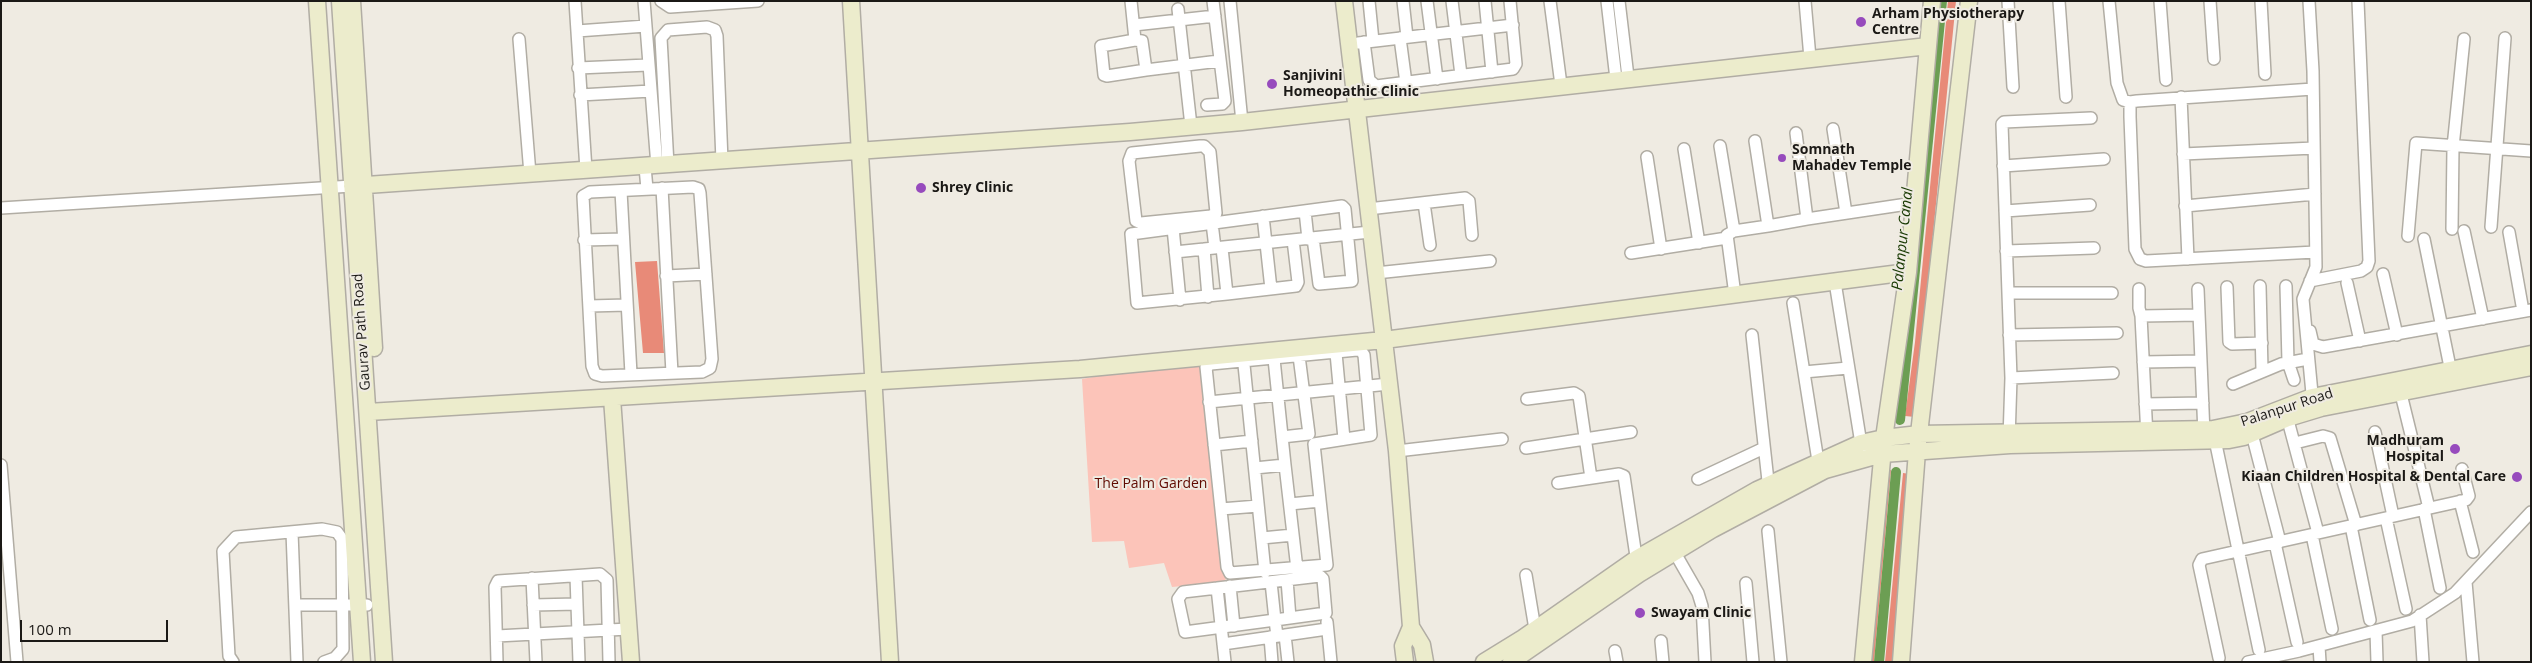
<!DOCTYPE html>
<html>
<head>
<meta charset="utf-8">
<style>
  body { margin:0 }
  #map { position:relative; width:2532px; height:663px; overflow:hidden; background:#efebe2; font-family:"Open Sans",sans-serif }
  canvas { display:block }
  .frame { position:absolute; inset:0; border:2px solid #1b1916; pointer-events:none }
  .scale { position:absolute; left:20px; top:620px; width:148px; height:22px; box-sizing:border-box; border:2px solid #1b1916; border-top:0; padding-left:6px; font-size:15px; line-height:18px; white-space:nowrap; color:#1b1916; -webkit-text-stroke:4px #efebe2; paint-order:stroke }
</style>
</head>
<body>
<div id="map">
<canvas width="2532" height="663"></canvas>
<div class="frame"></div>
<div class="scale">100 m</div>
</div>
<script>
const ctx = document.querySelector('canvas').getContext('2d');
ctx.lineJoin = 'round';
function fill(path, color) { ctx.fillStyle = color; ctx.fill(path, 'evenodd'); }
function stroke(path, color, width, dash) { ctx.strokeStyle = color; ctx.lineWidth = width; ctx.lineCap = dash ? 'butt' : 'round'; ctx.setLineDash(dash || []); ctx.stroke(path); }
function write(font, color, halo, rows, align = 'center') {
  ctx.font = font + ' "Open Sans",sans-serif'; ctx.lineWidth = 4; ctx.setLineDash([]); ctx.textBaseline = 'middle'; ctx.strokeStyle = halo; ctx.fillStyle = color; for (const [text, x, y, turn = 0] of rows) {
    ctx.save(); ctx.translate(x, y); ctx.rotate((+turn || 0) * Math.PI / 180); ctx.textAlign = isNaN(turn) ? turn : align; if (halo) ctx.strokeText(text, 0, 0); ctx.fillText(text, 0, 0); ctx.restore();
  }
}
fill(new Path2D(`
  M1200,358L1226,582L1172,587L1164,563L1129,568L1124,541L1092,542L1082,379Z`), '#fcc4b9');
fill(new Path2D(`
  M1948,1H1956L1915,417L1905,416L1915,342Z
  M657,261L664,353H643L635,262Z
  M1885,470H1891L1874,662H1867Z
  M1903,473L1910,474L1893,662H1885Z`), '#e88a78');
stroke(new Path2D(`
  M1900,420L1942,1
  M1879,662L1896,472`), '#6c9e53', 10);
const street = new Path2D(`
  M575,1L586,170
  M644,1L657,166
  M661,1L670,7L758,1
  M1131,1L1135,40L1101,46L1104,75L1107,76L1146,70
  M1230,1L1242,122
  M1369,1L1373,41
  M1403,1L1407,37
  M1427,1L1437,79
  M1452,1L1461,75
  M1485,1L1492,72
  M1550,1L1561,85
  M1607,1L1616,79
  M1619,1L1628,77
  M1805,1L1810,58
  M2008,1L2013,87
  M2059,1L2066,97
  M2109,1L2117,83L2123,100L2130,102
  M2160,1L2166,80
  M2210,1L2214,59
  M2261,1L2265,74
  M2309,1L2313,71L2316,267L2303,299L2313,404
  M1178,9L1191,126
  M1134,25L1215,16
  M577,31L646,26
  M1400,38L1406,83
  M519,39L530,174
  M1135,40L1142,41L1146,70L1219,61
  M1364,42L1369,80L1376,86L1513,69L1516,64L1510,1
  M1358,43L1513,25
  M578,68L648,65
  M2313,89L2137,101L2130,102V117L2135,249L2140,259L2146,261L2315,252
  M580,95L651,91
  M2181,97L2188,259
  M1207,105L1222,104L1225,101L1213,1
  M1833,129L1846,213
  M1796,133L1807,219L1914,203
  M1200,146H1204L1210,152L1216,213L1211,216L1141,223L1136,221L1129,161L1132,153Z
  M1720,146L1734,231
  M1684,149L1699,243
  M2183,154L2314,148
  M1647,157L1661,249
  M668,165L661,38L668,30L707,27L715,30L717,36L722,161
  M2003,166L2104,159
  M645,167L647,189
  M693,187L699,189L700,193L712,359L710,368L702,372L602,376L595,374L592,366L583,196L590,192Z
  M662,188L672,373
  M621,191L631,374
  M1424,203L1430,245
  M2185,206L2315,194
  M1,208L352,186
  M1368,209L1465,198L1469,201L1472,235
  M1305,211L1308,239
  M2005,211L2090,205
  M1263,216L1271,289
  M1212,223L1215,248
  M1768,226L1807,219
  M2491,227L2505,38
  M1173,228L1180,300
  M2452,229L2453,147L2464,39
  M2464,231L2483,319
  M2509,232L2523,311
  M2408,236L2416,143L2531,151
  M2424,239L2452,377
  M584,240L623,239
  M1222,248L1227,294L1296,286L1298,282L1293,240
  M1204,249L1208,297
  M2006,251L2094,248
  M1175,252L1370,232
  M1631,253L1727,238
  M1376,273L1490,261
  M2383,274L2397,335
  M666,276L706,274
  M2310,281L2361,271L2367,267L2369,261L2358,1
  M1835,282L1862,450
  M2347,283L2360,341
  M2260,286L2262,370
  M2286,286L2288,362L2294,380
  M2227,287L2229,342L2232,344L2262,343
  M2139,289V308L2141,316
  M2198,289L2204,434
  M2008,293H2112
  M1227,294L1137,303L1131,234L1342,206L1345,209L1352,281L1319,284L1313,238
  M1735,295L1727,235L1734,231L1768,226L1755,141
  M1793,303L1818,461
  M589,306L627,305
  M2310,331L2313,344L2323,347L2531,310
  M1752,335L1769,490
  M2009,335L2117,333
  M1357,350L1361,351L1364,355L1371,435L1314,444L1327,565L1230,573L1227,567L1206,367L1211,364Z
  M1336,353L1344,439
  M1243,355L1265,572
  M2143,362L2201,361
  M1804,372L1848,368
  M2011,378L2113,373
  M2233,384L2281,364L2308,359
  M2399,386L2429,508
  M1527,399L1574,393L1579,396L1591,478
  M1209,402L1389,384
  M2145,404L2203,403
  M2286,413L2318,533
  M2375,432L2393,516
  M2252,434L2280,542
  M2214,435L2259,650
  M1282,437L1309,434L1299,356
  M2147,437L2141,316L2199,315
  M2009,439L2011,378L2002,124L2004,122L2091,118
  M2295,443L2323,436L2330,438L2356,525
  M1214,445L1252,441
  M1526,448L1631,432
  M1397,451L1502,439
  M1,465L17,662
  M1285,465L1297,569
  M1255,468L1285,465L1274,359
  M1698,479L1764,448
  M1558,483L1619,474L1624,476L1637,563
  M2460,501L2473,552
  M1290,504L1320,501
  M1221,509L1258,506
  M2424,509L2440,588
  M2386,518L2406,609
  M2351,526L2370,620
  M1768,531L1781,662
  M292,532L297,662
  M2312,535L2332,629
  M1262,538L1293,535
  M2275,543L2297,642
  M1671,546L1698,593L1702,606L1705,662
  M1526,575L1535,629
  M576,576L579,662
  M532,578L536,662
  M1287,580L1290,618
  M1271,582L1275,620L1326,613L1323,579L1320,576L1183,592L1178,599L1185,632L1275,620L1277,636
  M2466,582L2473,662
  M1746,583L1753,662
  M1230,586L1234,626
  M1217,588L1225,662
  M296,605H367
  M533,605L577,604
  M2420,615L2423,662
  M1327,622L1331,662
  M2376,631L2377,662
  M1285,635L1288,662
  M497,636L628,629
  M1270,637L1272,662
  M1661,641L1663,662
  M1223,644L1327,629
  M2319,646L2320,662
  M1615,651L1617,662
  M2219,658L2199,565L2202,559L2466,500L2469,496L2462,469
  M233,662L229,656L223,551L236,537L322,529L337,532L342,539L343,649L335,658L324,662
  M497,662L495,587L498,581L600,574L607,580L609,662
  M2248,662L2299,651L2412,621L2455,593L2531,512`);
const secondary = new Path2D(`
  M317,1L362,662
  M340,1L384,662
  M352,1L374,348
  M851,1L890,662
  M1344,1L1397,451L1411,627L1403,646L1405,662
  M352,186L1130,132L1242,122L1928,46
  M612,398L631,662
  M368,412L1080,369L1384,340L1908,272
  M1411,627L1422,645L1425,662
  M1484,662L1523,638L1636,559L1757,490L1861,443L1884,438L1919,434L2213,429L2247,422L2312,397L2531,354
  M1511,662L1639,574L1713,529L1825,470L1882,454L2010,445L2229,440L2244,437L2288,418L2321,408L2531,367
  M1863,662L1884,438L1908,272L1932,1
  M1901,662L1917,451L1969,1`);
stroke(street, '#b1ada4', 14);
stroke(secondary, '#b1ada4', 19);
stroke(street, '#fff', 11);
stroke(secondary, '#ececcc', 16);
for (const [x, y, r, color] of [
  [1861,22,6,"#974bbd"],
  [1272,84,6,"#974bbd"],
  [1782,158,5,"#974bbd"],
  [921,188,6,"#974bbd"],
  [2455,449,6,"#974bbd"],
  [2517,477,6,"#974bbd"],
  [1640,613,6,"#974bbd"]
]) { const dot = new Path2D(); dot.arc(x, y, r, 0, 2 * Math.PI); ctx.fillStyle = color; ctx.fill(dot); stroke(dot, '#efebe2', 2); }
write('bold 14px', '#1b1916', '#efebe2', [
  ["Arham Physiotherapy",1872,14],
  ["Centre",1872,30],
  ["Sanjivini",1283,76],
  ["Homeopathic Clinic",1283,92],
  ["Somnath",1792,150],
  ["Mahadev Temple",1792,166],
  ["Shrey Clinic",932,188],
  ["Madhuram",2444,441,"right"],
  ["Hospital",2444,457,"right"],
  ["Kiaan Children Hospital & Dental Care",2506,477,"right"],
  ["Swayam Clinic",1651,613]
], 'left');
write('14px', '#1b1916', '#efebe2', [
  ["Gaurav Path Road",362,332,-94],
  ["Palanpur Road",2287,408,-18]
]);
write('14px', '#600a01', '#efebe2', [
  ["The Palm Garden",1151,484]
]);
write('italic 15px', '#173801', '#efebe2', [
  ["Palanpur Canal",1903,239,-84]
]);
</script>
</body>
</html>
